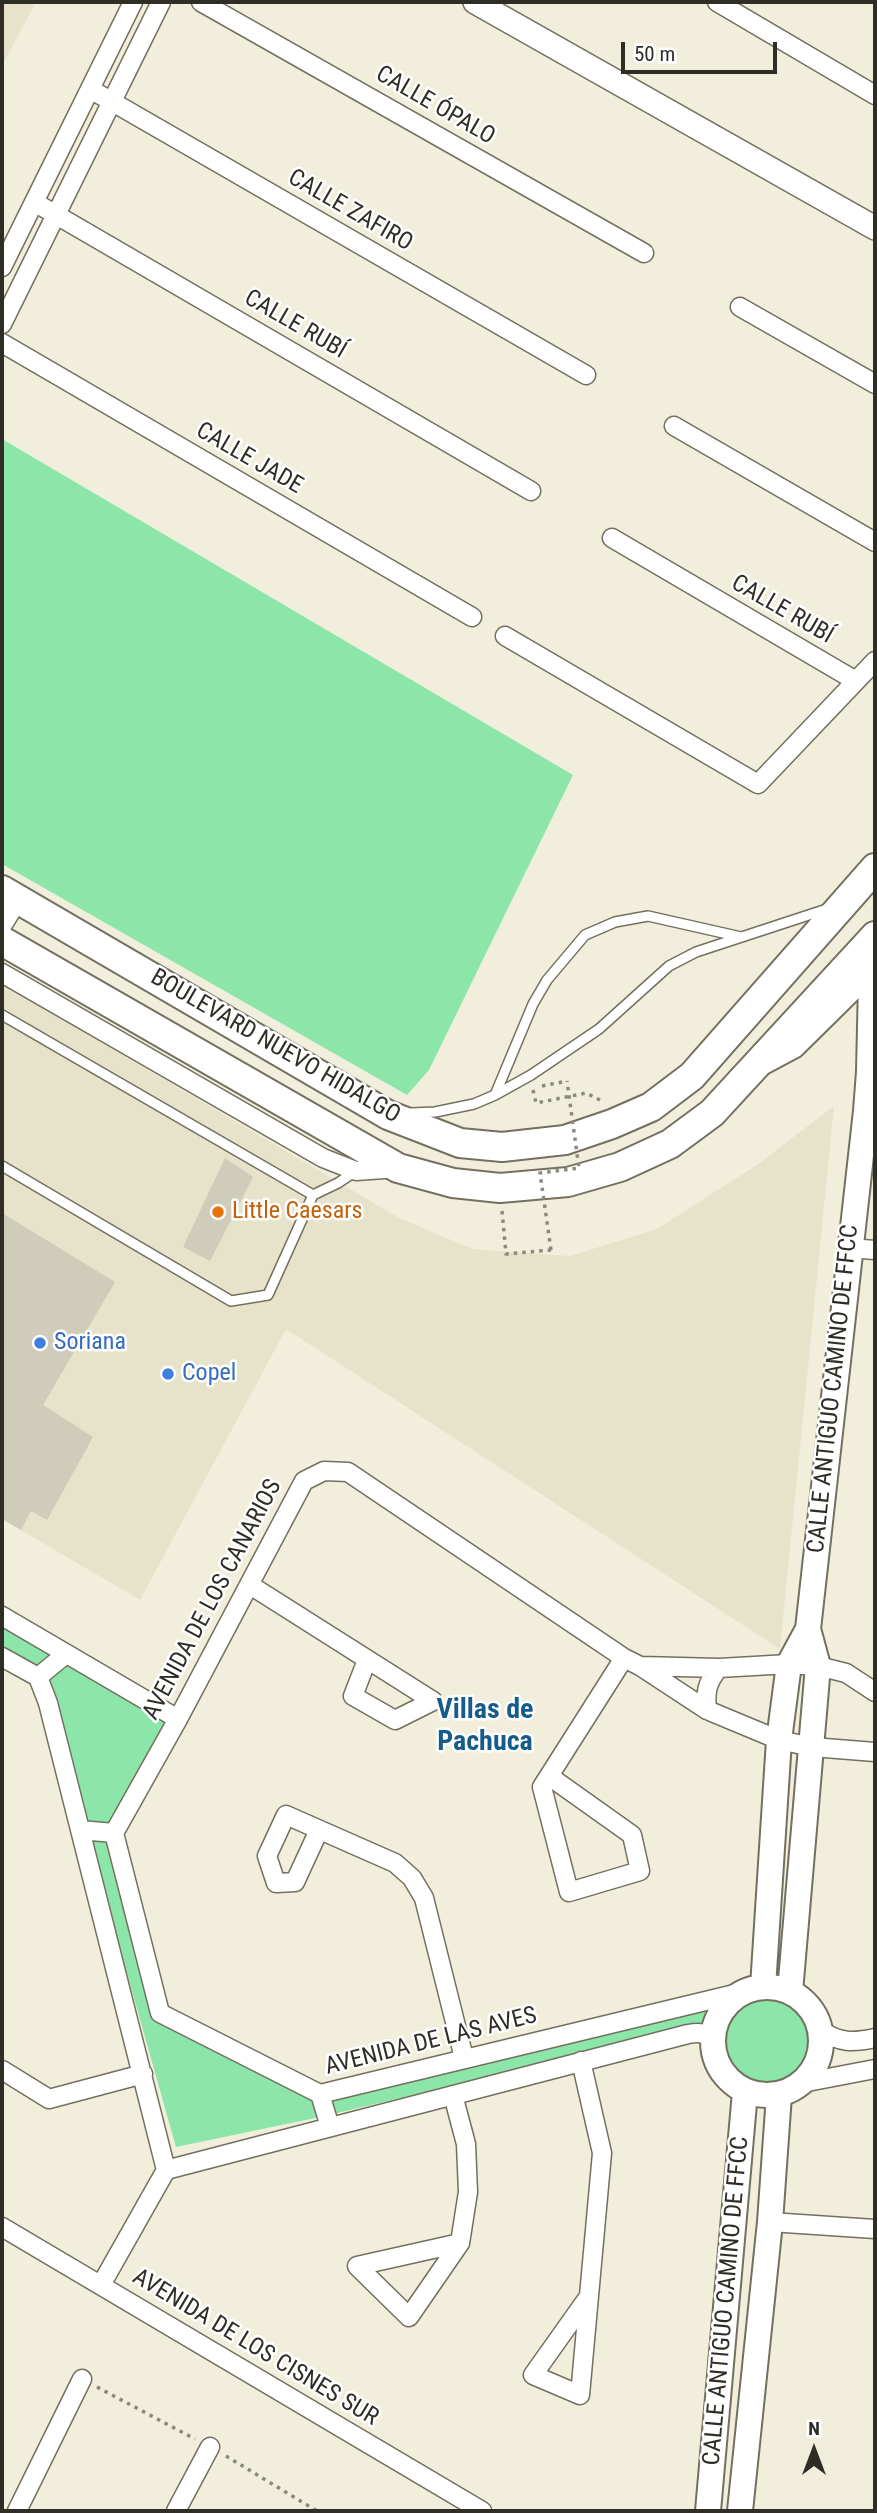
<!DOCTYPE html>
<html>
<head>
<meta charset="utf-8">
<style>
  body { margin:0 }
  #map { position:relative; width:877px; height:2513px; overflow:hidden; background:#f1eedc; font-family:"Roboto Condensed",sans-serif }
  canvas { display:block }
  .frame { position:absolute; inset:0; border:4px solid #2e2d26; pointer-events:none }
  .north { position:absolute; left:779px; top:2415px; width:70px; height:70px; -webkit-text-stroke:5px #fff; paint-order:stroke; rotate:0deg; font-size:19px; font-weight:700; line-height:28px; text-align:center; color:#2e2d26 }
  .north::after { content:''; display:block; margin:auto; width:24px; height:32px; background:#2e2d26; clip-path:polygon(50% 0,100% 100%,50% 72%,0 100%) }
  .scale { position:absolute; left:621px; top:42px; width:156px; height:32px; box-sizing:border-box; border:4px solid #2e2d26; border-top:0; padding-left:9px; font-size:21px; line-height:24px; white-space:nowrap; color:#2e2d26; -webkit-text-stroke:5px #fff; paint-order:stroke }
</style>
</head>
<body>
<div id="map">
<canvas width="877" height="2513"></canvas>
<div class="frame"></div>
<div class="north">N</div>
<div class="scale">50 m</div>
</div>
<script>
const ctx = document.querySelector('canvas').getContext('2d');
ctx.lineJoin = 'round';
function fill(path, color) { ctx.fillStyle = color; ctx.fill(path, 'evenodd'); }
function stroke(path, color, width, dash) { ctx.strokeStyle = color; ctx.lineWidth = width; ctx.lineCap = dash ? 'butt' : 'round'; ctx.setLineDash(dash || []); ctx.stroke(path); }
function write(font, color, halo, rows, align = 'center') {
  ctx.font = font + ' "Roboto Condensed",sans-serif'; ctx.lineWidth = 5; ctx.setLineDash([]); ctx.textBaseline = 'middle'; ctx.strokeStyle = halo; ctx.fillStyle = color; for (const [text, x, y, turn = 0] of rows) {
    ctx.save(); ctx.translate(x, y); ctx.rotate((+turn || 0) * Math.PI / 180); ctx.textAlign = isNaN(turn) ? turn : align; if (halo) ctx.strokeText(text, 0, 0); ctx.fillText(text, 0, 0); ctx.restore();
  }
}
fill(new Path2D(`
  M2,2H36L2,66Z
  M2,984L401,1219L473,1249L570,1256L657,1229L758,1164L834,1106L780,1649L286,1329L140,1600L2,1519Z`), '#e7e3ca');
fill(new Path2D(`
  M2,439L573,775L429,1070L407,1095L2,864Z
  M2,1622L168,1721L110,1830L153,2004L317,2100L465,2060L717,2007L745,1996L762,1993L781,1996L798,2010L810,2030L809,2061L794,2082L762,2090L743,2084L718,2059V2023L320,2117L176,2147L44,1679L2,1653Z`), '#8de6a9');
fill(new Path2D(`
  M225,1158L253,1177L210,1261L183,1247Z
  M2,1213L115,1282L43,1405L93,1437L47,1520L31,1511L21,1530L2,1519Z`), '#cfccba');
const service = new Path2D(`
  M2,1015L313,1195L268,1295L231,1301L2,1166
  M495,1095L533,1004L547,980L585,935L615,922L648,916L741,937
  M411,1113L435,1112L474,1104L495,1095L531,1075L599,1029L669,966L696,952L827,909
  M313,1195L338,1183L356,1171`);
const minor = new Path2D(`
  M201,2L644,253
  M717,2L875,95
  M90,89L586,375
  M34,202L531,491
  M2,267L133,2
  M740,307L875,384
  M2,324L161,2
  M2,343L472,617
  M674,426L875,542
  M612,538L856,681
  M505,636L758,784L875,661
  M2,926L18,900
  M2,973L323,1158L356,1171L398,1168
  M849,1248L875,1250
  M250,1585L433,1701
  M2,1616L178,1719
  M2,1657L38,1677L48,1703L166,2170L101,2285
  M367,1660L353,1696L395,1720L433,1701
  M641,1666L719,1668L789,1664L818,1666L846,1673L875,1692
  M38,1677L66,1654
  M707,1710C705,1692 707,1682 719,1668
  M549,1776L632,1835L640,1871L569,1892L542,1787L624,1658
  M80,1830L114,1833
  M319,1830L295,1882L276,1883L267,1856L286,1815L395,1863L412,1878L424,1898L464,2058
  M114,1833L178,1719L304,1481L324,1471L348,1472L624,1658L640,1666L707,1710L779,1740L812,1747L875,1752
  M114,1833L160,2013L320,2094L747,1991
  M820,2030C840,2043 853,2043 875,2038
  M581,2061L602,2153L580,2395L533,2375L587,2299
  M2,2070L49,2099L143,2074
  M802,2083L875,2069
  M320,2094L330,2127
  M453,2095L466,2144L468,2192L460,2243L409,2317L357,2266L460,2243
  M166,2170L688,2034C699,2032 706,2032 713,2041
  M770,2222L875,2229
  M2,2227L482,2511
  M17,2511L82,2379
  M176,2511L210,2447`);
const tertiary = new Path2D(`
  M475,2L875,228`);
const secondary = new Path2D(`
  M763,1062L793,1046L875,965
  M763,1987L779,1740L789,1664L808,1629
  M713 2041a54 54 0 1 1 108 0a54 54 0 1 1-108 0Z
  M790,1992L818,1666L808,1629L866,1111L869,1072L872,939
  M708,2511L745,2092
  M740,2511L770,2222L779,2095`);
const primary = new Path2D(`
  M2,890L388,1115L460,1143L502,1147L565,1140L612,1124L651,1107L692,1076L875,868
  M2,941L398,1168L453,1183L500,1188L568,1182L620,1167L670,1144L712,1113L875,936`);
stroke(service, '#737060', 12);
stroke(minor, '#737060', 21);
stroke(tertiary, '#737060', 26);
stroke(secondary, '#737060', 28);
stroke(primary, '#737060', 32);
stroke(new Path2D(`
  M542,1086L567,1081
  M533,1090L536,1103L586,1093L602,1101
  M502,1211L506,1254L551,1250
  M97,2387L195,2439
  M226,2456L317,2511`), '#8b8a7d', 3.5, [3.5, 5]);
stroke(service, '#fff', 9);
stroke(minor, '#fff', 18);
stroke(tertiary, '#fff', 23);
stroke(secondary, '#fff', 24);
stroke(primary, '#fff', 28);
stroke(new Path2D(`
  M551,1250L540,1173L579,1168L567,1081`), '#8b8a7d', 3.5, [3.5, 5]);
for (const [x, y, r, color] of [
  [218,1212,7,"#e8710a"],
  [40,1343,7,"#3f7fe0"],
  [168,1374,7,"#3f7fe0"]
]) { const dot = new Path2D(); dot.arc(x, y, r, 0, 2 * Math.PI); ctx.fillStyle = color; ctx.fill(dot); stroke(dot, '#fff', 2.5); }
write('24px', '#2e2d26', '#fff', [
  ["CALLE ÓPALO",435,106,30],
  ["CALLE ZAFIRO",350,211,30],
  ["CALLE RUBÍ",295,325,30],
  ["CALLE JADE",249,459,30],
  ["CALLE RUBÍ",782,610,30],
  ["BOULEVARD NUEVO HIDALGO",275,1047,30],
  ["CALLE ANTIGUO CAMINO DE FFCC",834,1389,-84],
  ["AVENIDA DE LOS CANARIOS",213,1600,-62],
  ["AVENIDA DE LAS AVES",431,2042,-14],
  ["CALLE ANTIGUO CAMINO DE FFCC",727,2301,-85],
  ["AVENIDA DE LOS CISNES SUR",255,2348,31]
]);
write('24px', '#c56008', '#fff', [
  ["Little Caesars",232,1212]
], 'left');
write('24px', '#366cbe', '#fff', [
  ["Soriana",54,1343],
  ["Copel",182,1374]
], 'left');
write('bold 28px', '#165c8a', '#fff', [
  ["Villas de",485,1711],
  ["Pachuca",485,1743]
]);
</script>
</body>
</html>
